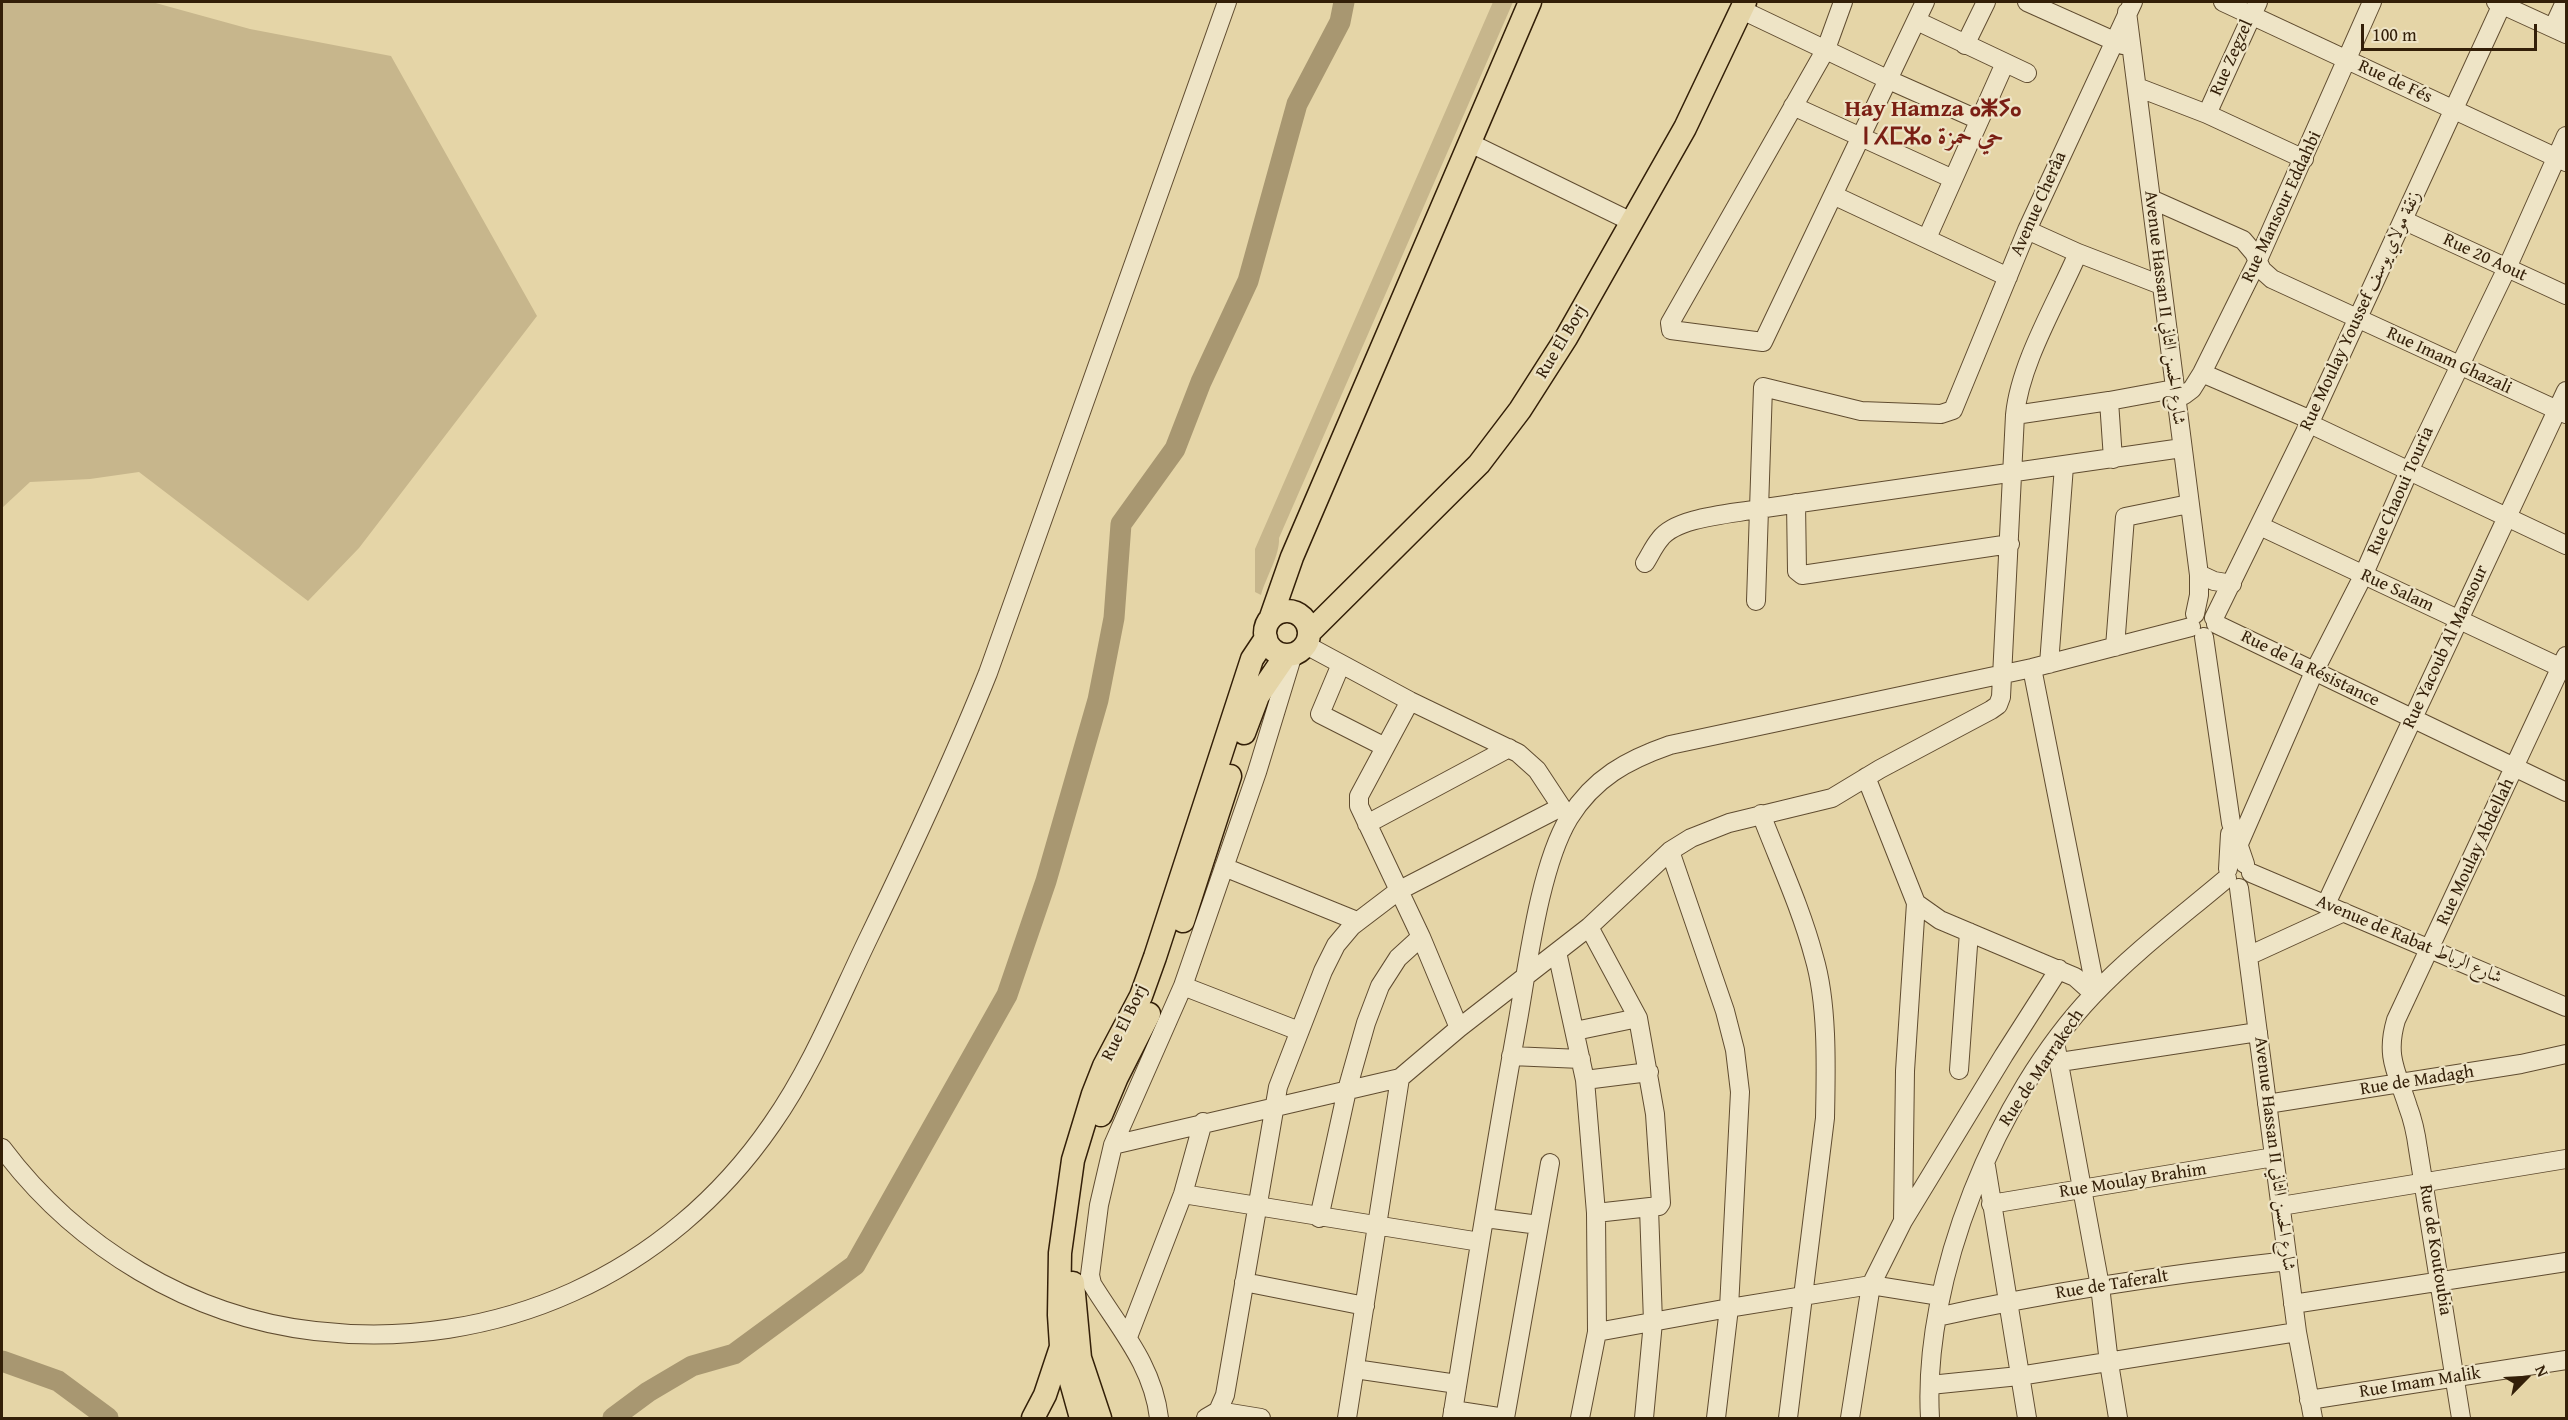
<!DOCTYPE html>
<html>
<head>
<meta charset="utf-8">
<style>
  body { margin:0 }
  #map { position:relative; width:2568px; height:1420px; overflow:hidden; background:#e5d5a7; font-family:"Gentium Book Plus",serif }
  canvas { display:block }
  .frame { position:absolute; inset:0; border:3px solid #331f08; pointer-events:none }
  .north { position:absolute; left:2496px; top:1348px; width:60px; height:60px; -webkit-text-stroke:4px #eee4c6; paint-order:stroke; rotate:66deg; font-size:16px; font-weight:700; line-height:24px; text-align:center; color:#331f08 }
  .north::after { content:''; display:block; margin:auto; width:21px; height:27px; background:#331f08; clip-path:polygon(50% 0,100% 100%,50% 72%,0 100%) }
  .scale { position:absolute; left:2361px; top:24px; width:176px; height:27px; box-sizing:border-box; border:3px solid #331f08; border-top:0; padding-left:8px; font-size:18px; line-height:21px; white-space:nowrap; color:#331f08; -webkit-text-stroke:4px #eee4c6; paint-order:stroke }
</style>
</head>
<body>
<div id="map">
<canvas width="2568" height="1420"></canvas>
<div class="frame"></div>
<div class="north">N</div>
<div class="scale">100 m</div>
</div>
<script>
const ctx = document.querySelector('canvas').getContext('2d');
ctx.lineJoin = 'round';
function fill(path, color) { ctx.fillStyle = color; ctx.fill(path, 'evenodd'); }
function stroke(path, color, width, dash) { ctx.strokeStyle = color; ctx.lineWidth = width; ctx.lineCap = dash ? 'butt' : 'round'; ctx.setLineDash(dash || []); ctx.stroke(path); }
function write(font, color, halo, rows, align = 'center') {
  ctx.font = font + ' "Gentium Book Plus",Amiri,"Noto Sans Tifinagh",serif'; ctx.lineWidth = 4.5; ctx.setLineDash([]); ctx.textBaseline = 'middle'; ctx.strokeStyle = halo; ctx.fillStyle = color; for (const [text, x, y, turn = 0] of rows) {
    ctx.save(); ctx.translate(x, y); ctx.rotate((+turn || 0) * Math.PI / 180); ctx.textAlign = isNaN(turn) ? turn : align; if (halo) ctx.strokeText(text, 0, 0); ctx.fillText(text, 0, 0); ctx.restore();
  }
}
fill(new Path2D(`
  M2,2H152L250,29L391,56L537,316L359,548L308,601L139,472L90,479L30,482L2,508Z
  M1493,2H1513L1279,538C1280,555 1266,577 1261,595L1255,592V549Z`), '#c7b68c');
stroke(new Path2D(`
  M2,1361L58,1381L108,1418
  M613,1418L648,1392L692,1366L734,1354L855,1265L1007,995L1046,881L1098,700L1114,618L1121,524L1175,449L1201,382L1248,281L1297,104L1340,22L1344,2`), '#a89771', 21);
const minor = new Path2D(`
  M1843,2L1826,49L1670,323L1671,330L1763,342L1925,2
  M2027,2L2123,45
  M2223,2L2566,162
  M2496,2L2566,34
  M1742,10L1889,80L1979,120
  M2127,12L2199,575V595L2195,614
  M1917,21L2027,73
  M2553,28L2565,2
  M1965,45L1986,2
  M2137,87L2207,114L2304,159
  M1793,106L1953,179
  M2207,114L2258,2
  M1470,143L1632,222
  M1833,195L2008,277
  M2151,199L2243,240L2254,253L2262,270L2272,279L2566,414
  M2403,220L2566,295
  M2027,230L2078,253
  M1927,238L2005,63
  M2202,373L2311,420
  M2015,415L2109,401
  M2310,424L2566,545
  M2113,459L2109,401L2174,389L2184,395L2192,389L2202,373L2257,262L2372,2
  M1796,503L1797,571L1802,575L2010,544
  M2260,526L2566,670
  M1645,563C1650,555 1654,546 1660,539C1676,517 1732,514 1758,509L2182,448
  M2199,574L2214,581L2232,584
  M1756,601L1763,387L1861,411L1941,414L1953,410L2027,230L2133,2
  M2214,618L2311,420L2503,2
  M2216,624L2566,792
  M2204,637L2231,823L2245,864
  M1306,645L1410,701L1518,753L1537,770L1568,817
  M2115,647L2125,517L2189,504
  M1341,664L1320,714L1385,747
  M2049,664L2064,466
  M2032,668L2096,992
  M1410,701L1359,796V806L1421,937L1459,1028
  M1866,777L1916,903L1905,1071L1903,1221
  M1761,814C1779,861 1801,908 1814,957C1828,1004 1826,1069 1825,1118L1788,1418
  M1367,824L1509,748
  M2238,846L2314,672L2363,576L2409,471L2507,268L2566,136
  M1670,851L1725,1011L1735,1050L1740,1092L1729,1308L1716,1418
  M1224,867L1357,921
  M2228,869L2230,834
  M2251,873L2566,1007
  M2239,888L2297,1332L2313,1418
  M1916,903L1940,920L2075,977L2094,994
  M2326,904L2566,391
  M1589,927L1638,1018L1655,1114L1661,1203L1659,1206L1596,1213
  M1557,952L1585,1080L1596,1213L1597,1332L1580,1418
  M2248,956L2344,912
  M1183,986L1299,1031
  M1575,1031L1638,1018
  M2055,1042L2100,1286L2109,1363L2118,1418
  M1511,1056L1581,1059
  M2060,1062L2258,1032
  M1959,1070L1969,932
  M1585,1080L1649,1072
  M2267,1104L2521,1064L2566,1054
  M1113,1145L1400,1078L1459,1028L1589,927L1670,851L1691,838L1729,823L1832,798L1880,769L1991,710L1998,705L2001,697L2015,415C2020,363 2057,302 2078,253L2161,285
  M2,1148C76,1247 191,1317 315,1331C497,1352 668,1275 772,1124C812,1067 839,999 869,937C911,850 952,763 988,673L1227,2
  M1986,1166L2027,1418
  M1183,1194L1480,1242
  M1991,1204L2274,1157
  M2281,1206L2566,1159
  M1319,1218L1347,1090L1366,1023L1380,986L1398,958L1421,937
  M1485,1218L1539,1225
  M1244,1282L1365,1306
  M2293,1304L2566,1262
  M1937,1317C2053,1291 2170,1274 2288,1261
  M1597,1332L1729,1308L1871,1285L1940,1296
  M1128,1337L1183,1194L1203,1122
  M1355,1369L1457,1384
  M1930,1385L2019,1376L2297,1332
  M2309,1400L2566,1360
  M1453,1410L1505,1418
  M1218,1411L1261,1418
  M1159,1418C1153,1365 1119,1328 1092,1284L1090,1275L1099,1205L1113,1145L1183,986L1257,772L1293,654
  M1206,1418L1218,1411L1225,1395L1278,1087L1323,971L1336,945L1352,926L1398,891L1561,807
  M1347,1418L1400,1078
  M1452,1418C1473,1285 1494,1152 1518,1020C1528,963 1540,866 1569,818C1594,778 1627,760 1670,745L2032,668L2191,627
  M1505,1418L1550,1163
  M1644,1418L1653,1322L1649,1208
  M1850,1418L1871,1285L1903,1221L2004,1055L2059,969
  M1930,1418C1922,1278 1997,1096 2093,995C2134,952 2182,916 2227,878
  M2461,1418L2418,1149C2416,1134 2413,1120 2408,1107C2397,1072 2385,1057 2396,1020L2566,656`);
const major = new Path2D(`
  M1265 633a22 22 0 1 1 44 0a22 22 0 1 1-44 0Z
  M1271,617L1292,557L1530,2
  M1309,633L1479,464L1520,410L1566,338L1685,128L1745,2
  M1244,733L1258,696L1286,655
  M1183,921L1230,776
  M1101,1115L1117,1077L1149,1014
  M1073,1283L1080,1358L1100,1418
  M1033,1418L1045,1395L1061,1347
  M1081,1418L1061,1346L1059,1315L1060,1253L1073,1160L1093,1094L1104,1066L1141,996L1155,957L1252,659L1266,638`);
stroke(minor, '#604c30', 20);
stroke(major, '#331f08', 25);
stroke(minor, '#eee4c6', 18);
stroke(major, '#e5d5a7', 22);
write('18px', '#331f08', '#eee4c6', [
  ["Rue Zegzel",2232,58,-66],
  ["Rue de Fés",2395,82,25],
  ["Avenue Cherâa",2039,204,-66],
  ["Rue Mansour Eddahbi",2282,207,-65],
  ["Rue 20 Aout",2485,258,25],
  ["Avenue Hassan II شارع الحسن الثاني",2164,308,83],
  ["Rue Moulay Youssef زنقة مولاي يوسف",2361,311,-65],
  ["Rue El Borj",1562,342,-59],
  ["Rue Imam Ghazali",2449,361,25],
  ["Rue Chaoui Touria",2401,491,-66],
  ["Rue Salam",2397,591,25],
  ["Rue Yacoub Al Mansour",2446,647,-65],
  ["Rue de la Résistance",2310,669,26],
  ["Rue Moulay Abdellah",2476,852,-65],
  ["Avenue de Rabat شارع الرباط",2409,940,23],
  ["Rue El Borj",1125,1023,-64],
  ["Rue de Marrakech",2042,1068,-56],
  ["Rue de Madagh",2417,1081,-9],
  ["Avenue Hassan II شارع الحسن الثاني",2274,1154,83],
  ["Rue Moulay Brahim",2133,1181,-9],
  ["Rue de Koutoubia",2435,1250,81],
  ["Rue de Taferalt",2112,1285,-9],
  ["Rue Imam Malik",2420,1383,-9]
]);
write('bold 24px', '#7a1f14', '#eee4c6', [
  ["Hay Hamza ⴰⵥⵢⴰ",1933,110],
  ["ⵏ ⵃⵎⵣⴰ حي حمزة",1933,138]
]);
</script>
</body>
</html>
